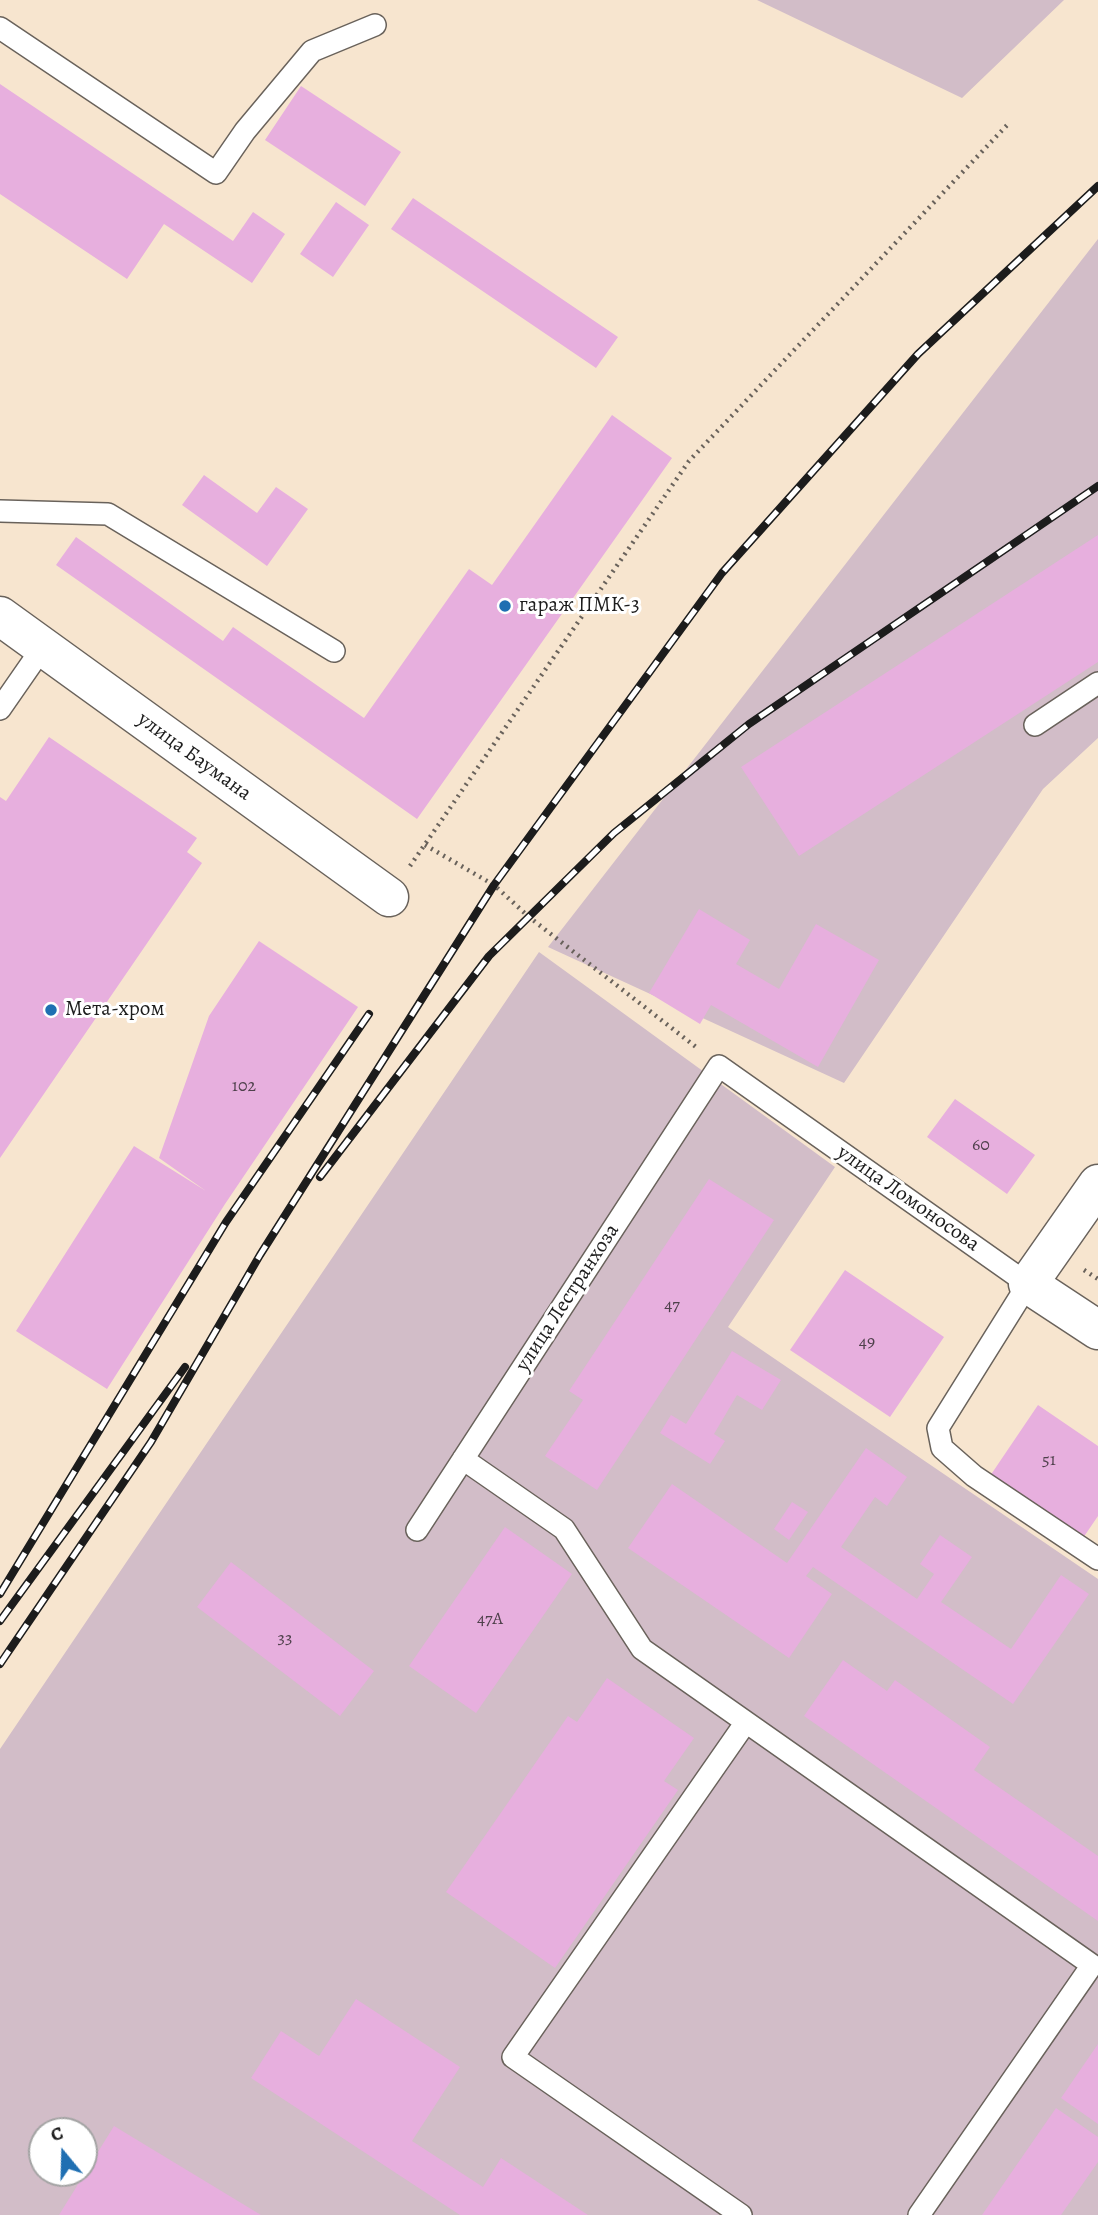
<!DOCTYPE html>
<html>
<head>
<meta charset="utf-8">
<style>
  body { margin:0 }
  #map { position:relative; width:1098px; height:2215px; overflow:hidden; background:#f7e5cf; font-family:Alegreya,serif }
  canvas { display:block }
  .north { position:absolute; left:28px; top:2117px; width:70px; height:70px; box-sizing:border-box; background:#fff; border:2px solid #a4a4a4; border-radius:50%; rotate:341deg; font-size:19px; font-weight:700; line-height:28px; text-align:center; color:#1c1c1c }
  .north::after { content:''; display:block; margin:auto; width:24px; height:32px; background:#1f6fb2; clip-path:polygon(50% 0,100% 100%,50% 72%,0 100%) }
</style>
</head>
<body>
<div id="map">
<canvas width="1098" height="2215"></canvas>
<div class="north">С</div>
</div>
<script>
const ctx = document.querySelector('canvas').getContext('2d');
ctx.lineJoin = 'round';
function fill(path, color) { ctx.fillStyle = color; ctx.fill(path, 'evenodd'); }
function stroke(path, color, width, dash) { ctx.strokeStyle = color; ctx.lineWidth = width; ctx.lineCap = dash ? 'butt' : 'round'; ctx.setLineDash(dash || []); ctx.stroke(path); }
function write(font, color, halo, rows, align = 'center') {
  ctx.font = font + ' Alegreya,serif'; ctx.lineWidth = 6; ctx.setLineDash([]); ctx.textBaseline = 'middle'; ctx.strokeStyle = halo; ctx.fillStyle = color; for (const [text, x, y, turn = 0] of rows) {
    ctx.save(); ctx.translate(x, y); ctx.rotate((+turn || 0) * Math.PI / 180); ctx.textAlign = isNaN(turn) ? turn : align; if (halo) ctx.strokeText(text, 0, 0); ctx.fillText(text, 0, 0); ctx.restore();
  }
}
fill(new Path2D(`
  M757,0H1064L962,98Z
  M1098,239V738L1043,789L844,1083L548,947Z
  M539,952L835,1167L728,1327L1098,1579V2215H0V1749ZM42,2131H84V2173H42Z`), '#d2bdc8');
fill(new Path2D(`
  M0,84L233,241L253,212L285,234L252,283L164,224L127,279L0,194Z
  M301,86L401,152L365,206L265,140Z
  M413,198L618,337L596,368L391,229Z
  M336,202L369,225L333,277L300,254Z
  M612,415L672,458L417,819L56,565L76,537L223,641L233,627L364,718L469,569L492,585Z
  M204,475L257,513L276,487L308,509L267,566L182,505Z
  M1098,535V662L799,856L741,767Z
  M49,737L197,838L187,852L202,863L0,1158V797L6,801Z
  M699,909L750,940L736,964L779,989L816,924L879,960L818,1067L711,1005L700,1024L649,993Z
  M259,941L358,1007L225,1204L107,1389L16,1331L134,1146L206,1191L159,1158L209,1016Z
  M955,1099L1035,1155L1007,1194L927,1137Z
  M709,1179L774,1220L597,1490L545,1456L583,1400L569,1391Z
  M845,1270L944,1337L890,1417L790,1350Z
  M732,1351L781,1380L762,1410L737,1395L714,1434L725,1441L710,1464L660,1433L671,1415L686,1424Z
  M1038,1405L1098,1446V1516L1083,1538L990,1476Z
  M866,1448L907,1477L887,1506L875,1497L841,1547L917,1599L934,1574L920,1564L940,1535L972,1557L941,1602L1011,1649L1061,1575L1089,1594L1013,1704L813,1567L806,1576L832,1594L789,1658L628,1548L672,1484L787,1563Z
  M792,1502L808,1512L789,1540L774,1529Z
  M505,1527L572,1574L476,1713L409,1666Z
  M231,1562L374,1671L340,1716L197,1607Z
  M843,1660L887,1691L895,1680L990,1747L974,1770L1098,1856V1921L804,1716Z
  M607,1678L694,1738L664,1781L678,1790L555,1968L446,1892L568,1716L577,1722Z
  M356,1999L460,2067L412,2141L483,2187L501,2158L588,2215H460L251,2078L281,2031L319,2056Z
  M1098,2044V2124L1061,2098Z
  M1056,2108L1098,2137V2162L1061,2215H982Z
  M114,2126L261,2215H59Z`), '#e7afde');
const service = new Path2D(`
  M0,28L216,173L245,131L312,51L375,25
  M0,511L108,514L334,651
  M0,709L43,647
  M1035,725L1098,683
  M463,1459L564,1529L642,1649L1092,1965L919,2215
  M417,1530L719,1066L1028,1284L938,1428L942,1448L974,1476L1098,1559
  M741,2215L513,2057L746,1722`);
const minor = new Path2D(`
  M0,616L389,897
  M1098,1184L1028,1284L1098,1330`);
stroke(service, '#69625b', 24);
stroke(minor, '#69625b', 41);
stroke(new Path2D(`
  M425,845L494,885L529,917L696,1047
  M410,866L689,461L1010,122
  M1084,1270L1098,1279`), '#69625b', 4.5, [2, 5]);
stroke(service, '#fff', 21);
stroke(minor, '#fff', 38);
const rail = new Path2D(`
  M320,1177L489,956L614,833L749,724L1098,486
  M0,1594L226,1222L369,1014
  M0,1621L185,1367
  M0,1664L151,1442L260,1255L494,885L722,573L918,354L1098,186`);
stroke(rail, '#1c1c1c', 8);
stroke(rail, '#fff', 5, [16]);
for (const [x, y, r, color] of [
  [505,606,7,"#1f6fb2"],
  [51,1010,7,"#1f6fb2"]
]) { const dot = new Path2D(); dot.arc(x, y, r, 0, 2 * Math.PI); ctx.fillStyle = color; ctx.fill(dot); stroke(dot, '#fff', 2.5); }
write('18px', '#4f414c', null, [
  ["102",244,1087],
  ["60",981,1146],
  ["47",672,1306],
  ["49",867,1343],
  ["51",1049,1461],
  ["47А",490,1620],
  ["33",285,1639]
]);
write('21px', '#1c1c1c', '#fff', [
  ["гараж ПМК-3",519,606],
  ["Мета-хром",65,1010]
], 'left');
write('21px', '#1c1c1c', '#fff', [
  ["улица Баумана",194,757,36],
  ["улица Ломоносова",908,1199,35],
  ["улица Лестранхоза",568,1298,-57]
]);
</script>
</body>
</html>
